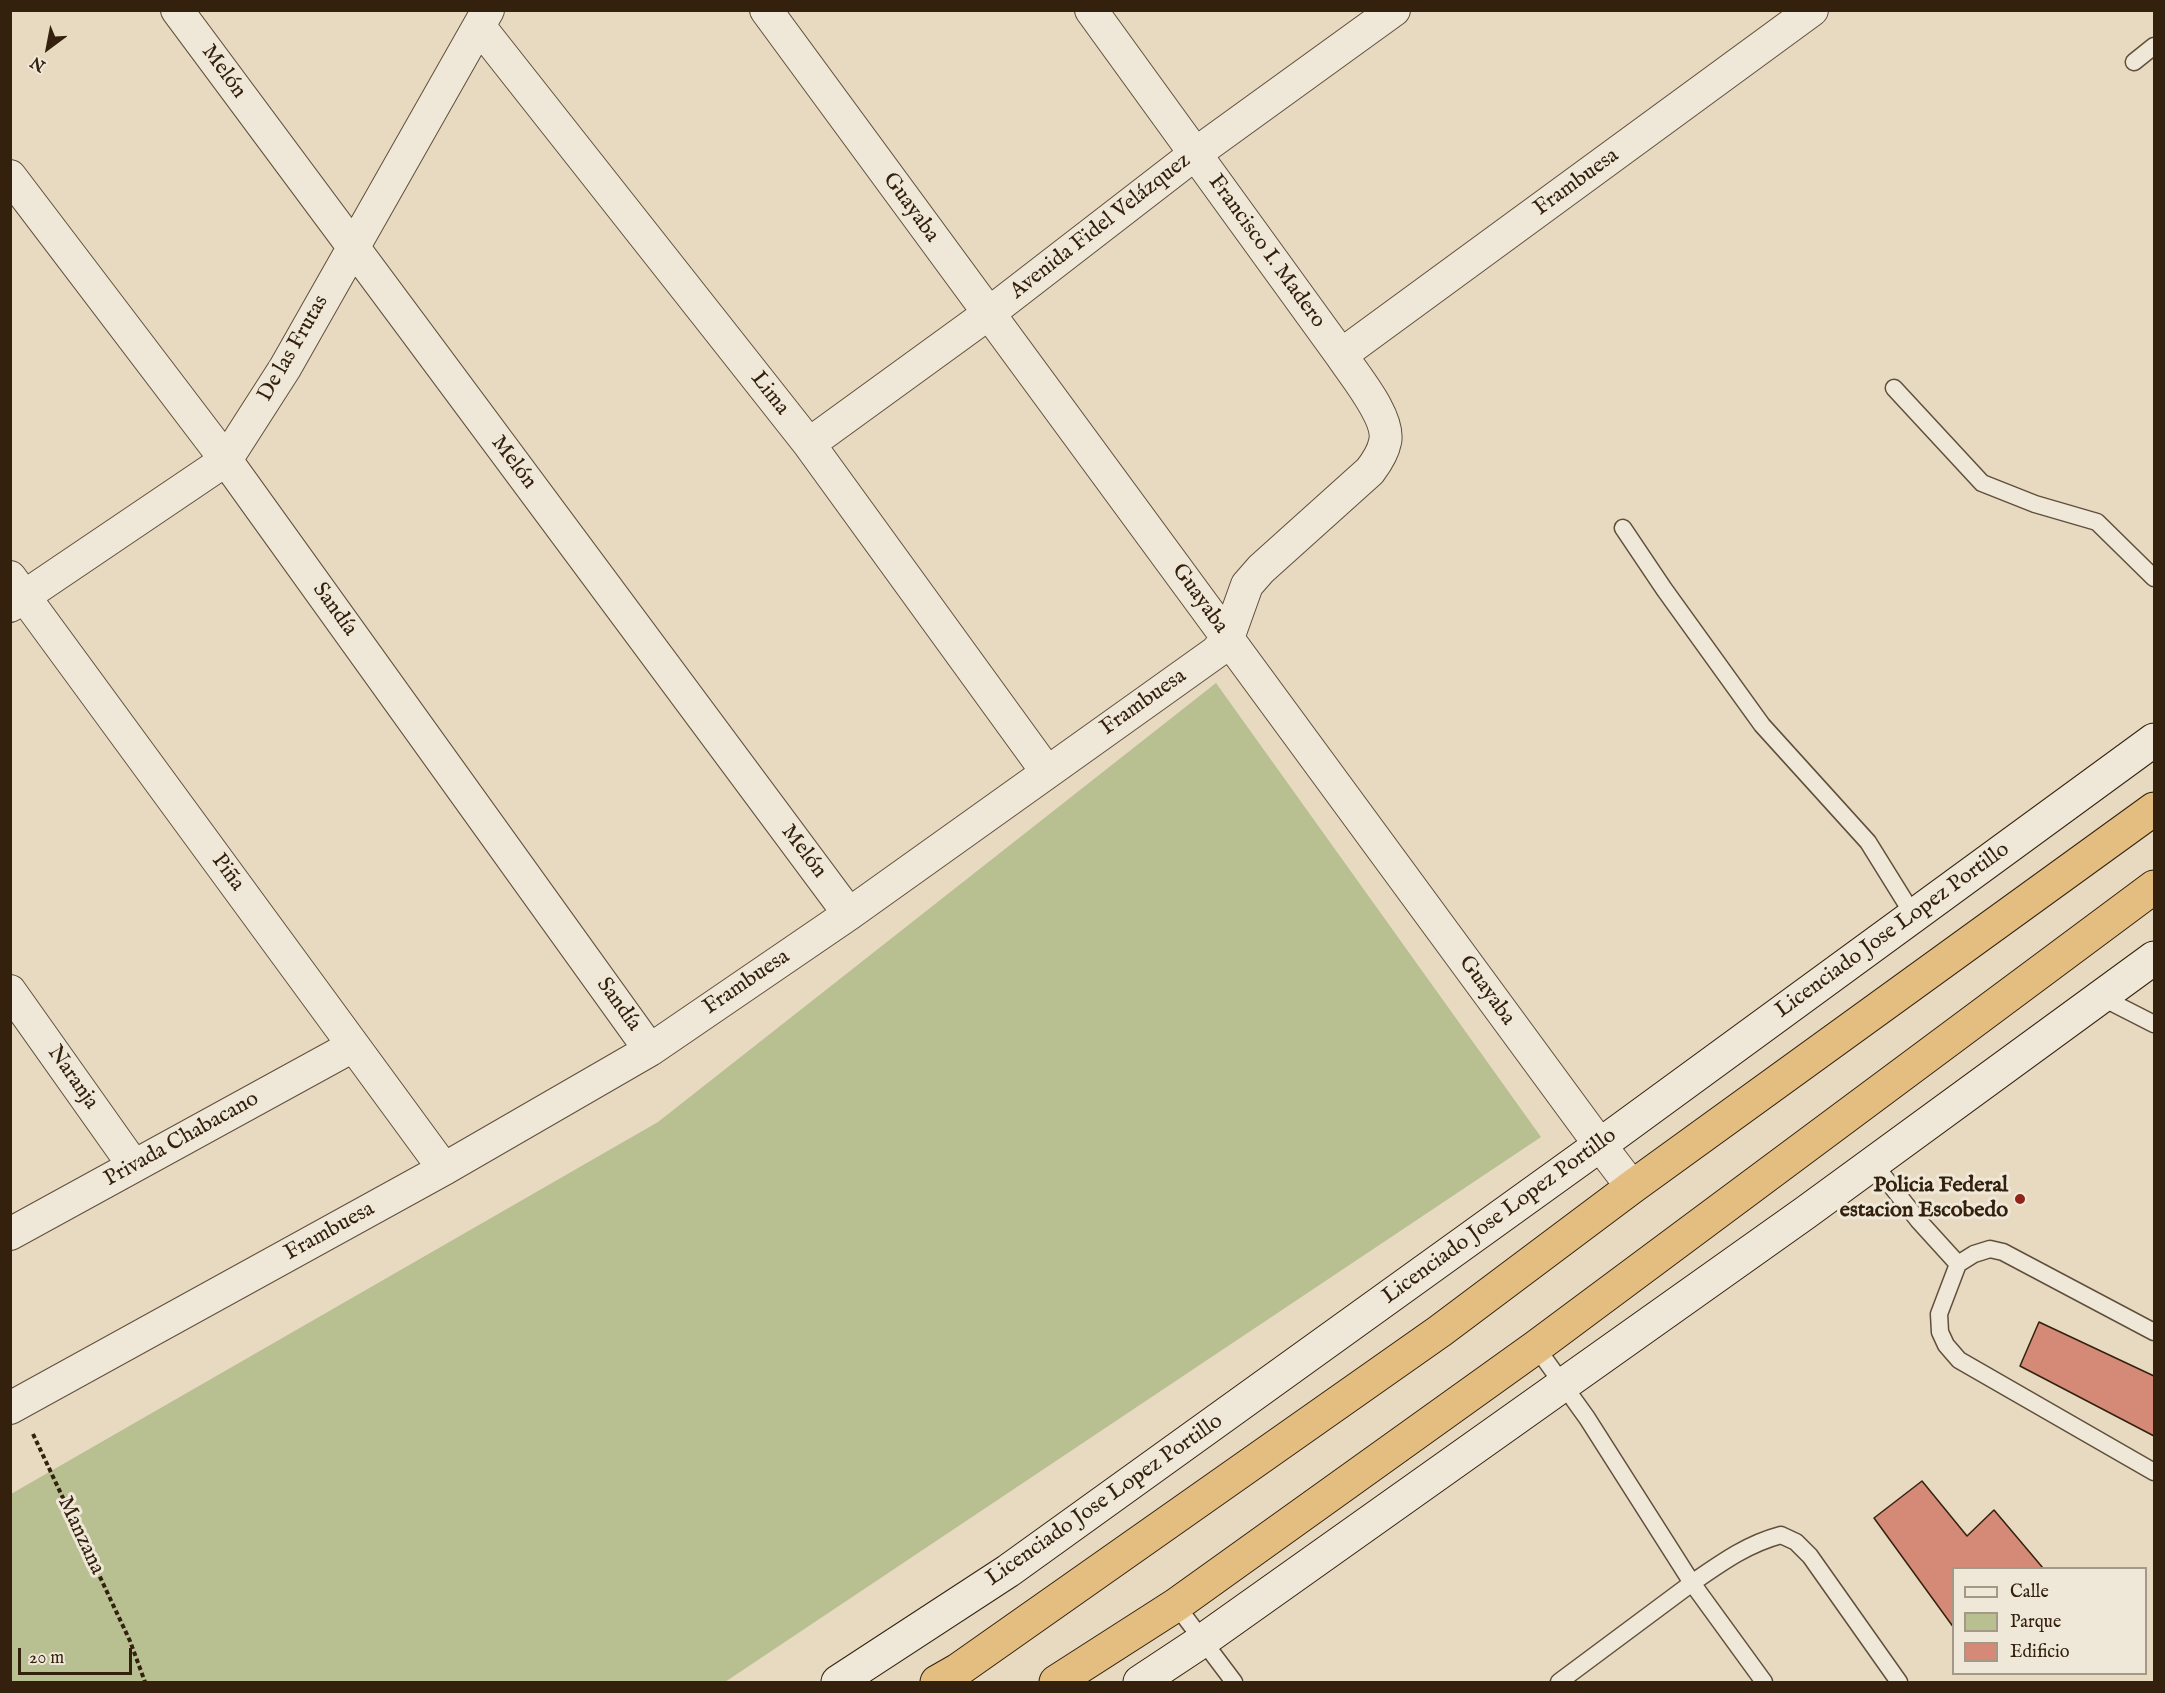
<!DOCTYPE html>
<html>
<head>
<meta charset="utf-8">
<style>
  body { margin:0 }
  #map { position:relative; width:2165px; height:1693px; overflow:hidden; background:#e7dac1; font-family:"IM FELL English",serif }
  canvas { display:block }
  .frame { position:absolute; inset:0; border:12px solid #33210e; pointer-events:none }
  .legend { position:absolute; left:1952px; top:1567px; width:195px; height:108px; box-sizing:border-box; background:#efe7d7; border:2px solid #a49887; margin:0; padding:8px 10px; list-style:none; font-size:18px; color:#33210e }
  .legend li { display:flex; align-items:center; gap:12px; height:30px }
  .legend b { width:30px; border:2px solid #a49887 }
  .north { position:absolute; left:18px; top:18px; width:60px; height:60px; -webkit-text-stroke:4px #efe7d7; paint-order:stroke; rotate:212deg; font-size:16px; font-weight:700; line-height:24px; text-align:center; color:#33210e }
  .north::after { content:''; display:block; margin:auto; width:21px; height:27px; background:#33210e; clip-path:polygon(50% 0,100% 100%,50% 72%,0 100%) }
  .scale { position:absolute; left:18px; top:1648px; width:114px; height:27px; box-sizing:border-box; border:3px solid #33210e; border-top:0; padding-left:8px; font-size:18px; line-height:21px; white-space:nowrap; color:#33210e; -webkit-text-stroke:4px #efe7d7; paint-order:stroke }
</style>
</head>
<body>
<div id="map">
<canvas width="2165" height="1693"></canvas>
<div class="frame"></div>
<ul class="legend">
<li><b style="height:8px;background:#efe7d7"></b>Calle</li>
<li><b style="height:16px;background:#b8bf91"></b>Parque</li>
<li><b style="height:16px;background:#d48a76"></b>Edificio</li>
</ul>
<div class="north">N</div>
<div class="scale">20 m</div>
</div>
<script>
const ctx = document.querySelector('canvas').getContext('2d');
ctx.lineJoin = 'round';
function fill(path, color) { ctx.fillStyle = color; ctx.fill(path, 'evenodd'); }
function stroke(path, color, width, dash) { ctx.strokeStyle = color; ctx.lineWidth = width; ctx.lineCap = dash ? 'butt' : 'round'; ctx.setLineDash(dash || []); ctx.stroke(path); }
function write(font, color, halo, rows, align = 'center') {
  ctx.font = font + ' "IM FELL English",serif'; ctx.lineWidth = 6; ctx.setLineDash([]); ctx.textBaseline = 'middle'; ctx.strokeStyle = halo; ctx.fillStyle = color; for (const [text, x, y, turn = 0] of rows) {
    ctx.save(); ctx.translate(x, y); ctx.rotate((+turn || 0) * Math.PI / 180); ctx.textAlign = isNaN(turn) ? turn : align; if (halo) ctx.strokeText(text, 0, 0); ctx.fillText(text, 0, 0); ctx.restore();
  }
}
fill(new Path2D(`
  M1216,683L1541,1137L725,1682H11V1494L658,1122Z`), '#b8bf91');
const building = new Path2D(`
  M2039,1322L2154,1376V1436L2020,1366Z
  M1922,1481L1967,1536L1994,1510L2043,1568H1954V1628L1874,1518Z`);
fill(building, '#d48a76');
stroke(building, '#33210e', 1.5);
const lane = new Path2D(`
  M2134,62L2154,46
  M1894,388L1982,483L2035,504L2097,522L2154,578
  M1623,528L1664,589L1762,725L1868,842L1914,916
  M2101,997L2154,1024
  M1874,1164L1918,1220L1958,1264
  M2154,1332L2003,1252L1990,1249L1974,1254L1958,1264L1939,1314L1940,1332L1946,1345L1959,1360L2154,1472
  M1536,1347L1587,1418L1692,1583L1559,1682
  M1176,1605L1234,1682
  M1764,1682L1692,1583C1721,1563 1747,1544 1781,1535L1796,1542L1810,1556L1899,1682`);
const street = new Path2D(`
  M177,10L849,914
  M766,10L1600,1145L1632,1187
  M479,26L809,444L1047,772
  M10,176L226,460L650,1050
  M1341,355L1812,10
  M809,444L988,314L1195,154L1394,10
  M10,577L444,1169
  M10,606L226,460L285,368L488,10
  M10,991L134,1166
  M10,1234L353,1046
  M10,1408L444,1169L650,1050L849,914L1216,652L1228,638L1247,585L1261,569L1370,471C1376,463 1383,453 1385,442C1391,418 1354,375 1341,355L1091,10`);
const secondary = new Path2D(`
  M838,1682L1008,1571L1600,1145L2154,740
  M1140,1682L1202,1641L1805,1213L2154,958`);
const highway = new Path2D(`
  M937,1682L958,1670L1440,1331L1632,1187L2154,809
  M1056,1682L1176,1605L1536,1347L2154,887`);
stroke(lane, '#604f3b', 19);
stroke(street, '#604f3b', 34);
stroke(secondary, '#33210e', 35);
stroke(highway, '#33210e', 35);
stroke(new Path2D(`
  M33,1434L130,1641L145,1682`), '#33210e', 4, [4.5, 3]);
stroke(lane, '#efe7d7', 16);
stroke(street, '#efe7d7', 32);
stroke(secondary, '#efe7d7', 33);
stroke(highway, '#e4bd80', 33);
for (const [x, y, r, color] of [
  [2020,1199,6,"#8f2418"]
]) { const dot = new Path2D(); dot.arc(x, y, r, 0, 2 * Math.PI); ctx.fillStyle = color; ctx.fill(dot); stroke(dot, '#efe7d7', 2); }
write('22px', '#33210e', '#efe7d7', [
  ["Melón",223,72,54],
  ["Frambuesa",1577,183,-36],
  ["Guayaba",910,208,54],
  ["Avenida Fidel Velázquez",1101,227,-38],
  ["Francisco I. Madero",1266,252,54],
  ["De las Frutas",294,349,-60],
  ["Lima",769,394,52],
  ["Melón",513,463,53],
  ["Guayaba",1199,599,54],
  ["Sandía",334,610,54],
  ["Frambuesa",1144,703,-35],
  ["Melón",803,852,53],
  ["Piña",227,873,54],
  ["Licenciado Jose Lopez Portillo",1893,931,-36],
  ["Frambuesa",747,983,-34],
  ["Guayaba",1486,991,54],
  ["Sandía",618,1005,54],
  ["Naranja",72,1078,55],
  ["Privada Chabacano",182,1140,-29],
  ["Licenciado Jose Lopez Portillo",1500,1217,-36],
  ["Frambuesa",330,1232,-29],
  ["Licenciado Jose Lopez Portillo",1105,1501,-35],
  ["Manzana",80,1536,65]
]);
write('bold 22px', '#33210e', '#efe7d7', [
  ["Policia Federal",2008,1186],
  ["estacion Escobedo",2008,1211]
], 'right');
</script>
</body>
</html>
